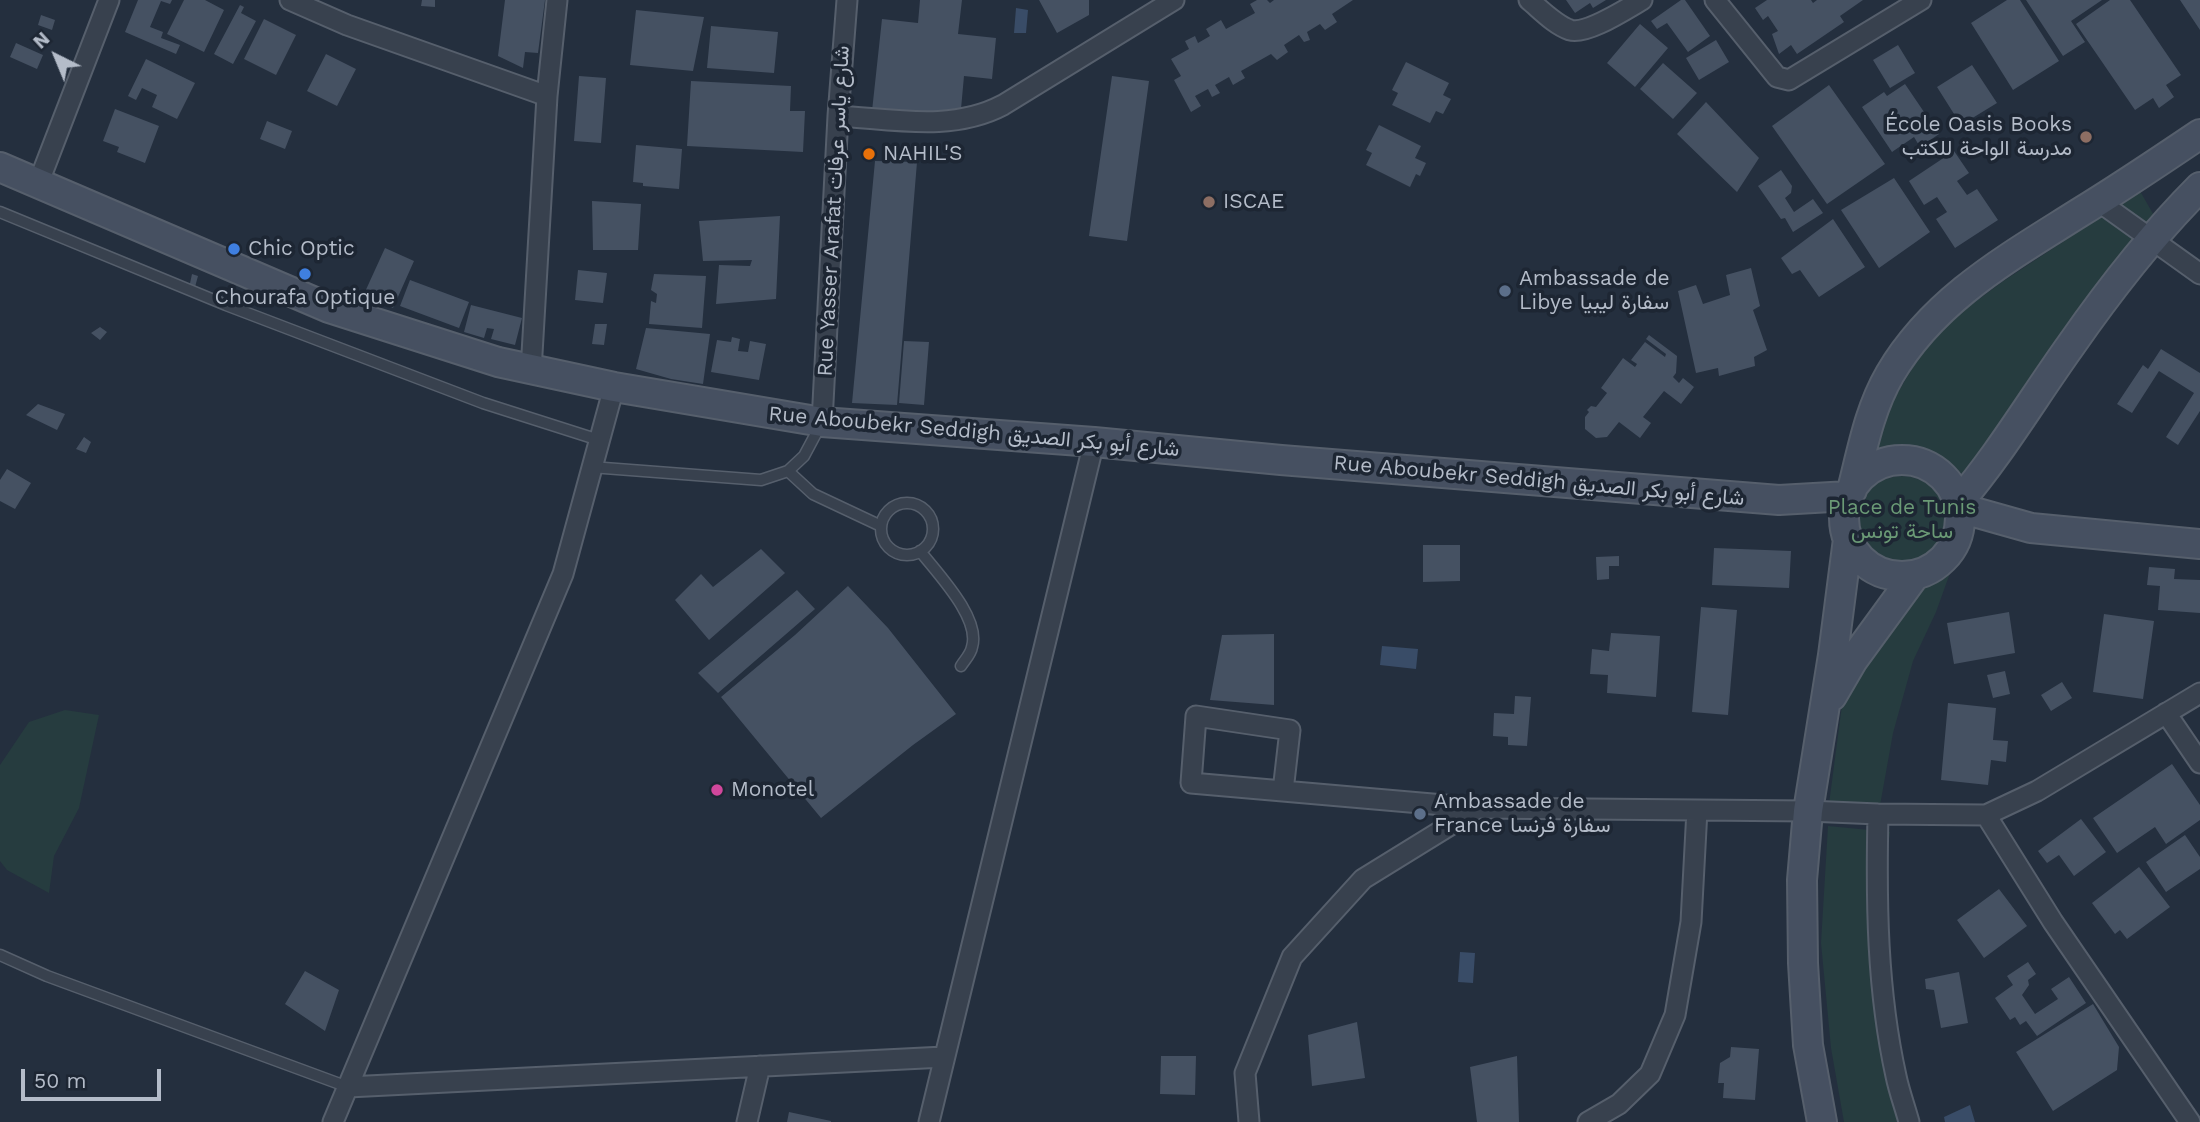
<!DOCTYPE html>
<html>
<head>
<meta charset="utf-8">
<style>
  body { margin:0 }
  #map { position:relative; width:2200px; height:1122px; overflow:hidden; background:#242f3e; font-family:"Work Sans",sans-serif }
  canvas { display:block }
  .north { position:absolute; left:21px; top:21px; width:70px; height:70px; -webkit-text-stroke:5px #1d2633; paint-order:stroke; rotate:317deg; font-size:19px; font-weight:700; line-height:28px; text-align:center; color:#b4bcc9 }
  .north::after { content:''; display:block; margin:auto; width:24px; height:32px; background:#b4bcc9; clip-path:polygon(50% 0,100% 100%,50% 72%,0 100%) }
  .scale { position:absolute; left:21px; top:1069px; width:140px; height:32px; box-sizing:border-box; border:4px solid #b4bcc9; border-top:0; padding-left:9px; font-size:21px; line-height:24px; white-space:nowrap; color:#b4bcc9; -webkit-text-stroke:5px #1d2633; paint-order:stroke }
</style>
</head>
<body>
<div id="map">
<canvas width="2200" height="1122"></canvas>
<div class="north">N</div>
<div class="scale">50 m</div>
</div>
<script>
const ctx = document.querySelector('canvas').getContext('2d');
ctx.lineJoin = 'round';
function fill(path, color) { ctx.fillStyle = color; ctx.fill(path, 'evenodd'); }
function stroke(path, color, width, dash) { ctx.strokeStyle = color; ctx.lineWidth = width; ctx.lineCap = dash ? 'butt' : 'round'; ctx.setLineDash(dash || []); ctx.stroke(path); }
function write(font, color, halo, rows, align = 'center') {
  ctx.font = font + ' "Work Sans",Vazirmatn,sans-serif'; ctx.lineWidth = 7; ctx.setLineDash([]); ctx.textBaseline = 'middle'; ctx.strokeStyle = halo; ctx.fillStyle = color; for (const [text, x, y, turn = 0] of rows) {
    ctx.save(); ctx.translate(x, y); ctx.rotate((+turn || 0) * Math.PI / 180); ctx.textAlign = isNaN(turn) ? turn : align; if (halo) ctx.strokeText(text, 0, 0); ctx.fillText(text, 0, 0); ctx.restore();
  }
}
fill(new Path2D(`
  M2140,191L2156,219L1972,484L1950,462L1923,450L1895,447L1873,457L1879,431L1894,399L1923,350L1956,316L2002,282Z
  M1858 520a44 44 0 1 1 88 0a44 44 0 1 1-88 0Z
  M1954,562L1936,612L1913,661L1893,733L1879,811L1829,804L1842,705L1869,648L1921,585Z
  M65,710L99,715L79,808L54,856L49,893L7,870L0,861V765L29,722Z
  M1828,826L1890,832L1881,895L1885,957L1883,1068L1899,1122H1844L1831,1048L1821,943Z`), '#263c3f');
fill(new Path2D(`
  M1016,8L1028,10L1026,33H1014Z
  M1382,646L1418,649L1416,669L1380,665Z
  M1460,952L1475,953L1473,983L1458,982Z
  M1970,1105L1975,1122H1945L1944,1117Z`), '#394c67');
fill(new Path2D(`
  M138,0H172L170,4L161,1L150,27L163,32L161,38L180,45L176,54L125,32Z
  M184,0H205L224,10L204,52L167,34Z
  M422,0H435V7L421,6Z
  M505,0H545L538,53L525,52L523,68L498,56Z
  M920,0H962L958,34L996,38L992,79L964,76L960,120L872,111L882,19L918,23Z
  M1039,0H1089V15L1057,33Z
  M1257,0H1267L1270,3L1274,0H1353L1332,14L1337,22L1325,30L1320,24L1307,32L1310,40L1304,42L1299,35L1284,45L1288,52L1277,60L1271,54L1241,71L1245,78L1233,85L1229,77L1215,85L1220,93L1212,97L1208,89L1195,96L1201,106L1191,112L1174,80L1181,76L1171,59L1189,49L1185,41L1195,36L1198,43L1210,36L1206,29L1221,20L1226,29L1255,13L1250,4Z
  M1566,0H1606L1593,8L1590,3L1575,13Z
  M1681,0H1685L1710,36L1688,52L1667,23L1657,29L1651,21Z
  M1767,0H1811L1813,3L1817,0H1863L1840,16L1844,22L1797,54L1791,45L1779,54L1772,34L1778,31L1768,16L1763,20L1755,8Z
  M2007,0H2020L2059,61L2013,90L1971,23Z
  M2026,0H2102L2071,21L2085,42L2063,56Z
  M2110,0H2130L2181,75L2166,85L2174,97L2159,108L2153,98L2135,110L2076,24Z
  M2180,0H2200V30Z
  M240,5L244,7L241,13L256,21L233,64L214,54Z
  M636,10L704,17L693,71L630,65Z
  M41,15L55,20L52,30L38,25Z
  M264,19L296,35L276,75L244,59Z
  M1640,24L1668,48L1635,87L1607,63Z
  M711,26L778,32L774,73L707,68Z
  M1716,40L1729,62L1699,80L1686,58Z
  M16,43L43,55L37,69L10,57Z
  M1898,45L1915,73L1890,88L1873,60Z
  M326,54L356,69L337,106L307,91Z
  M146,59L195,83L177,119L152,107L157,95L142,88L136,100L128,96Z
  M1406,62L1449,83L1443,95L1451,99L1443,114L1436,111L1430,123L1392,105L1398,93L1392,90Z
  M1663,63L1697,93L1673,119L1640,89Z
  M1972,65L1997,103L1961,125L1937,87Z
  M579,76L606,78L601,143L574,141Z
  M1112,76L1149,81L1127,241L1089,236Z
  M691,81L791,86L790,111H805L803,152L687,146Z
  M1905,84L1939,134L1920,147L1914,137L1892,152L1862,107L1884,92L1887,96Z
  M1829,85L1885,164L1827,204L1772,126Z
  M1706,102L1759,158L1737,192L1677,134Z
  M115,109L159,126L145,163L117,152L119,147L103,141Z
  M267,121L292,131L285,149L260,139Z
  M1379,125L1421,146L1415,158L1426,163L1420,176L1416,174L1410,187L1366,165L1372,153L1366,150Z
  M636,145L682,149L679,189L643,186V183L633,182Z
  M1954,151L1969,173L1957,181L1967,195L1977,189L1998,220L1955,248L1936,219L1947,212L1937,197L1924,205L1909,181Z
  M875,161L917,162L897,405L852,403Z
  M1781,170L1792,186L1791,193L1785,198L1794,212L1813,199L1823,213L1793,232L1785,218L1781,219L1758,186Z
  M1894,178L1930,232L1879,268L1841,210Z
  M592,201L641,204L638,250H593Z
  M780,216L776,299L716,304L719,265L750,266L752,260L703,261L699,221Z
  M1833,219L1865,267L1819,297L1800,270L1792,274L1781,258Z
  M385,248L414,261L393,308L364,294Z
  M1751,268L1760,306L1753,310L1767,350L1754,357L1755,366L1719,376L1718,368L1696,373L1678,291L1696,285L1703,304L1730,295L1726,275Z
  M578,270L607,273L603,303L575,300Z
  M192,274L198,276L195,287L189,288Z
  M654,274L706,276L702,328L649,324L651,301L656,303L657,294L651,290Z
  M410,280L469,302L459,328L400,306Z
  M471,305L522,318L515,345L491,339L494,329L487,328L484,338L464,332Z
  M595,324H607L604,345L592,344Z
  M100,327L107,332L100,340L91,333Z
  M646,328L710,334L703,384L671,379L636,369Z
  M1649,335L1677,356L1676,373L1673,377L1679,383L1683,378L1694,387L1681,404L1664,391L1643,417L1651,423L1640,438L1619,422L1607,437L1596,438L1585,429V417L1589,412L1587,410L1591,406L1596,407L1607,393L1601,388L1623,358L1635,367L1637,364L1631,360L1645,342L1665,357L1666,354L1646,339Z
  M732,337L740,339L738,351L748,352L750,341L766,344L759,380L711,372L717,340L731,342Z
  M904,341L929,342L924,405L899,403Z
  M2161,349L2200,373V411L2178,445L2166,437L2194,393L2159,371L2132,413L2117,404L2143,365L2148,369Z
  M38,404L65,414L57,430L26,415Z
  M84,437L91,442L86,453L76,449Z
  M7,469L31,483L15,509L0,501V480Z
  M1423,545H1460V581L1423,582Z
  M1714,548L1791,551L1789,588L1712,585Z
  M761,549L785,573L709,640L675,600L701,574L713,587Z
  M1619,556V566H1609V579L1597,580L1596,557Z
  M2149,567L2175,569L2174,579L2200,580V613L2158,610L2160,586L2147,585Z
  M848,586L888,628L956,714L913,745L821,818L721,697L795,635Z
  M797,590L815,609L718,693L698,673Z
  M1701,607L1737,610L1728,715L1692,712Z
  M2009,612L2015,653L1954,664L1947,623Z
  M2104,614L2154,621L2143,699L2093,692Z
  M1611,633L1660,636L1656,697L1607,693L1608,675L1590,674L1592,649L1609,651Z
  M1274,634V705L1210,700L1222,635Z
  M2005,671L2010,694L1993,698L1987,675Z
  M2062,682L2072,698L2051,711L2041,695Z
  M1515,696L1531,697L1527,746L1508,745V737L1493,736L1494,713L1514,714Z
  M1948,703L1996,708L1993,740L2008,741L2006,762L1991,760L1988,785L1941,780Z
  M2172,764L2200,805V820L2166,844L2155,827L2117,853L2093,818Z
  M2081,819L2106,852L2074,876L2059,855L2047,863L2038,851Z
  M2185,835L2200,857V869L2166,892L2146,862Z
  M2139,867L2170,907L2127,939L2120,930L2115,934L2092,903Z
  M1999,889L2027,926L1984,958L1957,920Z
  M2028,962L2036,974L2028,980L2029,985L2022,995L2035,1014L2058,999L2051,989L2069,977L2086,1003L2037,1036L2026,1021L2020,1025L2015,1017L2010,1020L1995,998L2013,985L2007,976Z
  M305,971L339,990L325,1031L285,1004Z
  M1959,972L1968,1023L1941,1028L1934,990L1926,989L1925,979Z
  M2093,1004L2119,1047L2117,1070L2053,1111L2016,1052Z
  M1357,1022L1365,1078L1312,1086L1308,1035Z
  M1731,1047L1759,1049L1755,1100L1723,1098L1724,1083H1718L1720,1063L1730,1057Z
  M1161,1056H1196L1195,1095L1160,1094Z
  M1517,1056L1519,1122H1477L1470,1067Z
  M789,1112L831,1121V1122H787Z`), '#455162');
const lane = new Path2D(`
  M0,212L226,305L483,403L599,440
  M591,467L761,480L788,471L804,456L820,426
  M788,471L813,494L881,526
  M881 529a26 26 0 1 1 52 0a26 26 0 1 1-52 0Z
  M920,551C937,573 981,618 972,647C971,654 964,661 961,666
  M0,955L47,976L348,1087`);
const street = new Path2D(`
  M290,0L347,25L547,96
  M1529,0C1541,10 1555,25 1570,30C1587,35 1626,9 1642,0
  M1715,0L1777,77L1789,80L1921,0
  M838,116C893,119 952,132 1003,105L1174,0
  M38,184L109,0
  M2098,201L2200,274
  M531,371L547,96L557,0
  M822,422L838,116L847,0
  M2166,713L2200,763
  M1283,791L1290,730L1196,716L1191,783L1478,808
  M1878,814C1876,902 1877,990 1896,1076C1899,1091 1905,1107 1909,1122
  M1986,815L2053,922L2190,1122
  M348,1087L944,1057
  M333,1122L563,574L614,387
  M747,1122L760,1066
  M929,1122L1094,442
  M1249,1122L1245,1073L1292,957L1363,879L1478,808L1808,811L1878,814L1986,815L2037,791L2200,693
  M1588,1122L1619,1104L1650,1074L1675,1015L1691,922L1697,810`);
const secondary = new Path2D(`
  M0,167L329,308L498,362L614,387L822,422L1094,442L1281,460L1779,500L1849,496
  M1844 518a58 58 0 1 1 116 0a58 58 0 1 1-116 0Z
  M1852,490C1862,451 1869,410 1890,374C1934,299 2008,258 2079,213C2120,188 2160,161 2200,134
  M1958,503C2000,454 2033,398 2071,345C2110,289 2152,235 2200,187
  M1960,508L2031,528L2200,544
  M1832,696L1853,660L1915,575
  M1822,1122L1808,1045L1803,963L1802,880L1808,811L1833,655L1848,539`);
stroke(lane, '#565f6c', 13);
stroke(street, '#565f6c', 23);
stroke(secondary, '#565f6c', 32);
stroke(lane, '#38414e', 10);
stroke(street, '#38414e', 19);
stroke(secondary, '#465061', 28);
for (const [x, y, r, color] of [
  [2086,137,7,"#8d6e63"],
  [869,154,7,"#e8710a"],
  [1209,202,7,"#8d6e63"],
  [234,249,7,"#3f7fe0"],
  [305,274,7,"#3f7fe0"],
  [1505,291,7,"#5c6f8a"],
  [717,790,7,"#d1479c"],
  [1420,814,7,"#5c6f8a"]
]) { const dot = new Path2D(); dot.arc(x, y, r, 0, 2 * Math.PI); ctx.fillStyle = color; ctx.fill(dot); stroke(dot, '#1d2633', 2.5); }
write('21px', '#b4bcc9', '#1d2633', [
  ["École Oasis Books",2072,125,"right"],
  ["مدرسة الواحة للكتب",2072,149,"right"],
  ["NAHIL'S",883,154],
  ["ISCAE",1223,202],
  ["Chic Optic",248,249],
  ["Ambassade de",1519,279],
  ["Libye سفارة ليبيا",1519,303],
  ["Chourafa Optique",305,298,"center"],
  ["Monotel",731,790],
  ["Ambassade de",1434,802],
  ["France سفارة فرنسا",1434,826]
], 'left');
write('21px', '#b4bcc9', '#1d2633', [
  ["Rue Yasser Arafat شارع ياسر عرفات",834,211,-87],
  ["Rue Aboubekr Seddigh شارع أبو بكر الصديق",974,432,5],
  ["Rue Aboubekr Seddigh شارع أبو بكر الصديق",1539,481,5]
]);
write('21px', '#6b9a76', '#1d2633', [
  ["Place de Tunis",1902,508],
  ["ساحة تونس",1902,532]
]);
</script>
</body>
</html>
